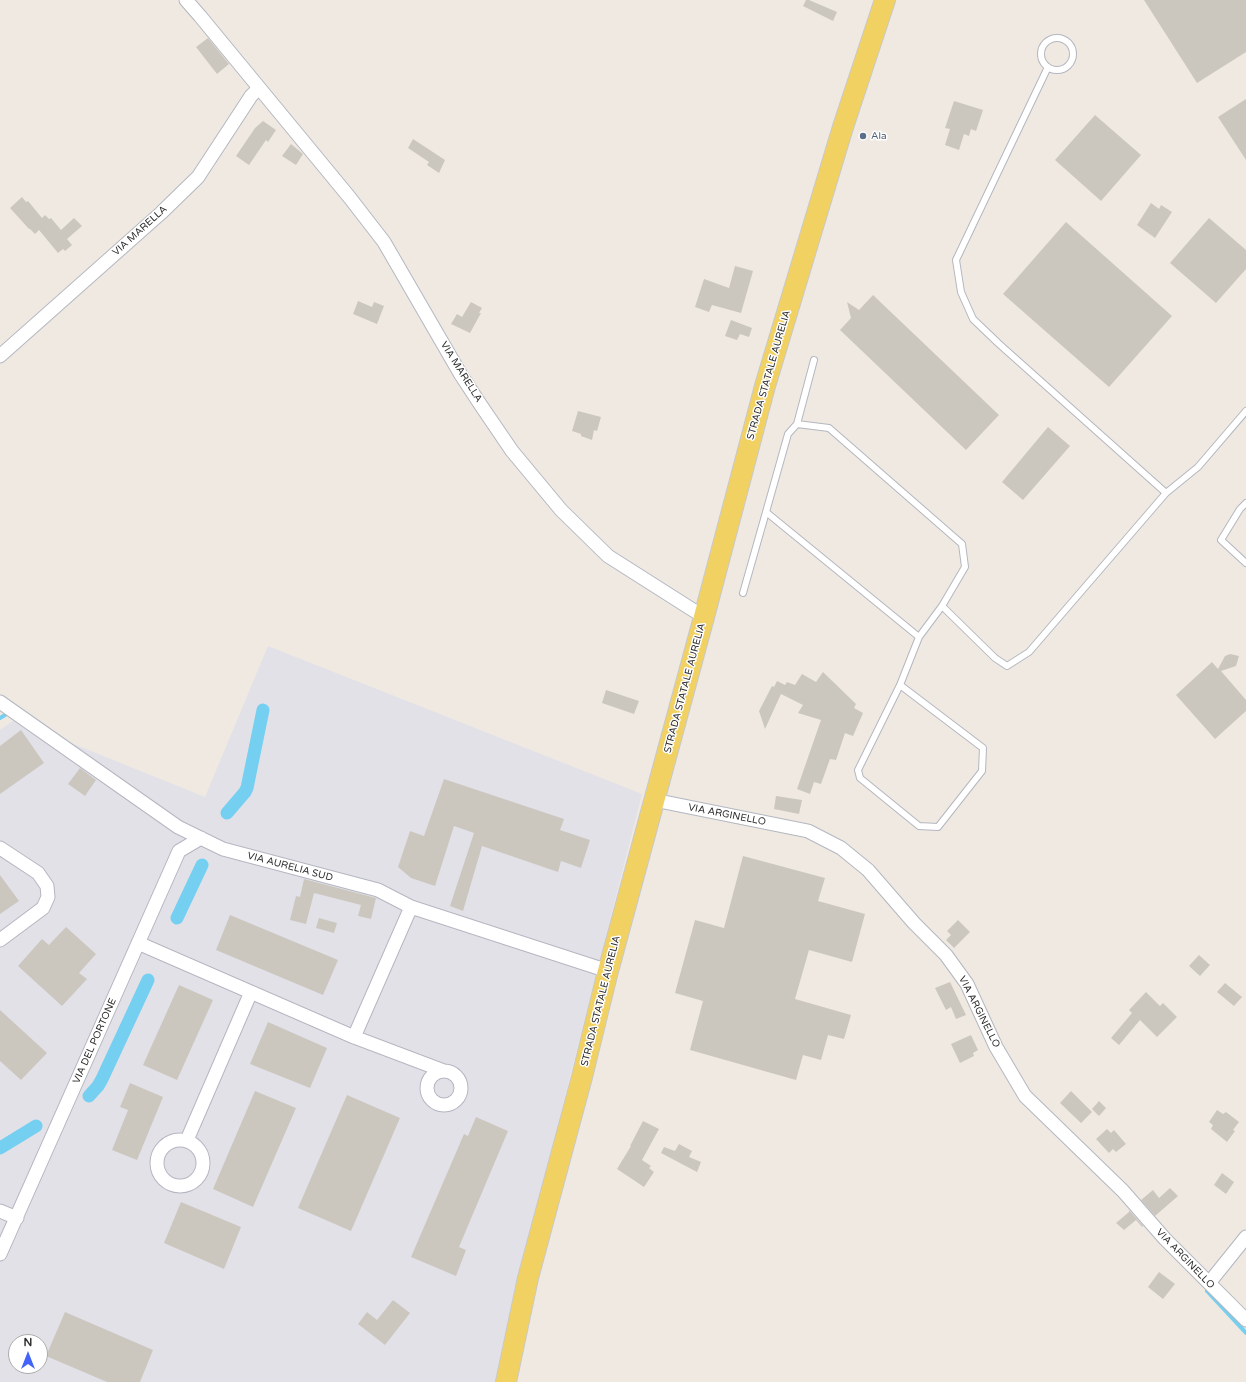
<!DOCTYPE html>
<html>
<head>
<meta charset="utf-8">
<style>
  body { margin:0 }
  #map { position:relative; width:1246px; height:1382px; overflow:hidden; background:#efe9e1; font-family:"Varela Round",sans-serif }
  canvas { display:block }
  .north { position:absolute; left:8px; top:1334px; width:40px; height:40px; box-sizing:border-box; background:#fff; border:1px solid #ababab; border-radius:50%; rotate:0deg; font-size:11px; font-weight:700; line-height:16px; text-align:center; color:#2e2e2e }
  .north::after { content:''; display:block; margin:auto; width:14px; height:18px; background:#4264fb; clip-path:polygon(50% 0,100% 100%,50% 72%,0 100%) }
</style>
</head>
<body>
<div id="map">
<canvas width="1246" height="1382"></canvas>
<div class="north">N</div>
</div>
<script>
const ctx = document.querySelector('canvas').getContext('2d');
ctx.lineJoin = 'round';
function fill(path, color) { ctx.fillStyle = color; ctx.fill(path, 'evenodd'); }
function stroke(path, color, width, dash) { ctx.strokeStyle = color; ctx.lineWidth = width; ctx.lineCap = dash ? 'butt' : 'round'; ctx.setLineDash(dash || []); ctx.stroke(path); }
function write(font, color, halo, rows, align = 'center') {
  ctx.font = font + ' "Varela Round",sans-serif'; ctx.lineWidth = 3; ctx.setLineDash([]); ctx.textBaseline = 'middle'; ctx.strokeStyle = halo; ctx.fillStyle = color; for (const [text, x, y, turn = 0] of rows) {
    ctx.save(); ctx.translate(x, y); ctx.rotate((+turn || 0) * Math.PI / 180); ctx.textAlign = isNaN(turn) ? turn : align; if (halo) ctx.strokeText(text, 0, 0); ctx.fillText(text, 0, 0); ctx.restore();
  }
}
fill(new Path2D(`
  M268,646L642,794L511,1308L495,1382H0V730L14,720L205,797ZM16,1342H40V1366H16Z`), '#e3e1e8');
stroke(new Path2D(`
  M0,718L5,715
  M1207,1291L1246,1333`), '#75cff0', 4);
stroke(new Path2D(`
  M227,813L245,792L247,788L263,710
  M177,918L202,865
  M89,1096L98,1086L102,1079L148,980
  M0,1148L36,1126`), '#75cff0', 13);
fill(new Path2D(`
  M806,0H809L837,12L833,21L803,6Z
  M1144,0H1246V52L1197,83Z
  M208,38L229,64L217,74L196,47Z
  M1246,99V160L1218,117Z
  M954,101L983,110L976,131L971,129L969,136L964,134L959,150L945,145L950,129L945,128Z
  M1095,115L1141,155L1101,201L1055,160Z
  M263,121L276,130L268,142L266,140L249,165L236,156L255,128Z
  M413,139L445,160L439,173L427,165L429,162L408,148Z
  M291,144L303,154L296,165L282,156Z
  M22,197L26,202L28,201L42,218L45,215L49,219L51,218L61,230L74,218L82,226L67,239L72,245L65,251L63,249L58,253L39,230L35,234L30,229H29L10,208Z
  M1151,203L1159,209L1161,205L1172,212L1155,238L1137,225Z
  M1209,218L1246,250V269L1216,303L1170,263Z
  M1066,222L1172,316L1109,387L1003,294Z
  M735,266L753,271L741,313L712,305L709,312L695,307L704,279L729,288Z
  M873,295L999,415L966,450L840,330L851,318L847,302L859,310Z
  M358,301L372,307L374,302L384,306L377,324L353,314Z
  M471,302L482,308L479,313H481L470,333L451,324L457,314L462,317Z
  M731,320L752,328L749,337L740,334L737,340L725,336Z
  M578,411L601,417L597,431L594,430L592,440L581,436V434L572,431Z
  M1048,427L1070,446L1023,500L1002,482Z
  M1230,654L1239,656L1236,666L1221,671L1246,700V711L1215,739L1176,695L1212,662L1218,669L1225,656Z
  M823,672L856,704L854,708L863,713L853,736L845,733L836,760L830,759L821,784L814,782L810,794L797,789L821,720L798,713L803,705L781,694L765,729L759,711L772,686L774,687L777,681L785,685L787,682L795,685L802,674L816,682Z
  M606,690L639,701L634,714L602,703Z
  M21,730L44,763L0,794V746Z
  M80,768L96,780L85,796L68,784Z
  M444,779L564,819L560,830L590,840L581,868L561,861L558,872L482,846L463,911L450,906L474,833L454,826L435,886L411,878L398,867L410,831L424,836Z
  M776,796L802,800L799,814L774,809Z
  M743,856L825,878L818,901L865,914L852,962L809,950L795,999L851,1015L844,1039L828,1035L821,1060L803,1055L796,1080L690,1050L703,1001L675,993L695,920L724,928Z
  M0,875L19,901L0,914Z
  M304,879L376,898L371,919L358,916L361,905L314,893L306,924L290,920L296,896L300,897Z
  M230,915L338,960L323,995L216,950Z
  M319,918L337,923L334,933L316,928Z
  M958,920L970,932L954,948L946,940L951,935L947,931Z
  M66,927L96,954L79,973L87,979L62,1006L18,966L42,939L49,945Z
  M1199,955L1210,965L1200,976L1189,966Z
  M950,982L966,1015L956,1019L951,1007L946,1010L935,988Z
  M1225,983L1242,997L1234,1006L1217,992Z
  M179,985L213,1000L177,1080L143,1065Z
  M1146,992L1160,1006L1163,1003L1177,1017L1157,1037L1140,1020L1119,1045L1111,1038L1132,1013L1129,1010Z
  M0,1010L47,1053L21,1080L0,1061Z
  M268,1022L327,1048L310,1088L250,1064Z
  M971,1035L978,1050L973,1053L974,1056L960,1063L951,1044Z
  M130,1083L163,1097L137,1160L112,1150L128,1110L120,1107Z
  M255,1091L296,1108L253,1207L213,1189Z
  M1071,1091L1092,1112L1081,1123L1060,1103Z
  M347,1095L400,1118L351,1231L298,1208Z
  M1099,1101L1106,1108L1099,1116L1092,1109Z
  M1217,1110L1223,1114L1226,1112L1239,1122L1233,1130L1235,1131L1227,1142L1211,1129L1213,1125L1209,1122Z
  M476,1117L508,1131L459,1247L466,1250L456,1276L411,1257L464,1134L468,1136Z
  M643,1121L659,1129L642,1160L651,1166L649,1168L654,1172L644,1187L617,1169L631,1146H630Z
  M1107,1129L1111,1133L1114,1130L1126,1144L1116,1152L1113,1149L1109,1153L1096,1139Z
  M679,1144L692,1151L689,1157L701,1162L697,1172L661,1153L664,1147L675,1151Z
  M1222,1173L1234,1182L1226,1194L1214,1185Z
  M1170,1188L1178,1196L1155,1216L1141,1200L1153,1190L1159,1198Z
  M181,1202L241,1227L224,1269L164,1243Z
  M1129,1210L1143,1226L1142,1227L1136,1220L1124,1230L1116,1223L1129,1212Z
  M1159,1272L1175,1284L1163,1299L1148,1287Z
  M393,1300L410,1313L385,1345L358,1324L367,1312L377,1320Z
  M65,1312L153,1350L140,1382H107L46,1356Z`), '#cbc7bf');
const service = new Path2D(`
  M1041 54a16 16 0 1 1 32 0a16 16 0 1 1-32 0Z
  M814,360L797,424L788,434L766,512L919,637L900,685L858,770L860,778L919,826L938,827L982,771L983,748L900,685
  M797,424L829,428L962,544L965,567L942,606L919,637
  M1166,493L1198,467L1246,411
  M1246,503L1240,509L1221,540L1246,563
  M743,593L766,512
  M942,606L995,658L1007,666L1029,652L1166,493L998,343L973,319L961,292L956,260L1048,67`);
const minor = new Path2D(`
  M186,0L200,16L350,198L384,242L461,375L480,404L512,451L561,510L608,556L704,617
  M0,356L161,213L198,177L251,96L259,88
  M0,702L178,827L223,849L378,890L411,907L608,971
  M654,800L808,831L841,848L868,870L914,923L946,955L967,984L996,1047L1025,1096L1123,1191L1165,1239L1246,1320
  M0,848L38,873L47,886L48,897L43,908L0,940
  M138,943L354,1037L444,1071
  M354,1037L411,907
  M427 1088a17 17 0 1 1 34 0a17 17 0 1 1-34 0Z
  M157 1163a23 23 0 1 1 46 0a23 23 0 1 1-46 0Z
  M187,1140L251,992
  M0,1211L17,1218
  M0,1254L179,851L201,838
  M1209,1283L1246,1237`);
const primary = new Path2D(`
  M506,1382L528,1278L582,1077L608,971L704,617L765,386L843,127L885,0`);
stroke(service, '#b4b7c1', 8);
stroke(minor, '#b4b7c1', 15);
stroke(primary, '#c9c9c9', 22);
stroke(service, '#fff', 6);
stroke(minor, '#fff', 13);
stroke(primary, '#f2d163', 20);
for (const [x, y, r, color] of [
  [863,136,4,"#5c6f8a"]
]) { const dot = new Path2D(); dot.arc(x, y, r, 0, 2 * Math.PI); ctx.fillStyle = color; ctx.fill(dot); stroke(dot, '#fff', 1.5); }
write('10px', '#4e5e75', '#fff', [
  ["Ala",871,136]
], 'left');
write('10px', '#2e2e2e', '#fff', [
  ["VIA MARELLA",140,231,-42],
  ["VIA MARELLA",461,372,58],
  ["STRADA STATALE AURELIA",769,375,-74],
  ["STRADA STATALE AURELIA",685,688,-75],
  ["VIA ARGINELLO",727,815,11],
  ["VIA AURELIA SUD",290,867,15],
  ["STRADA STATALE AURELIA",601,1001,-76],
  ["VIA ARGINELLO",979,1012,63],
  ["VIA DEL PORTONE",95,1041,-66],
  ["VIA ARGINELLO",1185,1259,46]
]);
</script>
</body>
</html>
